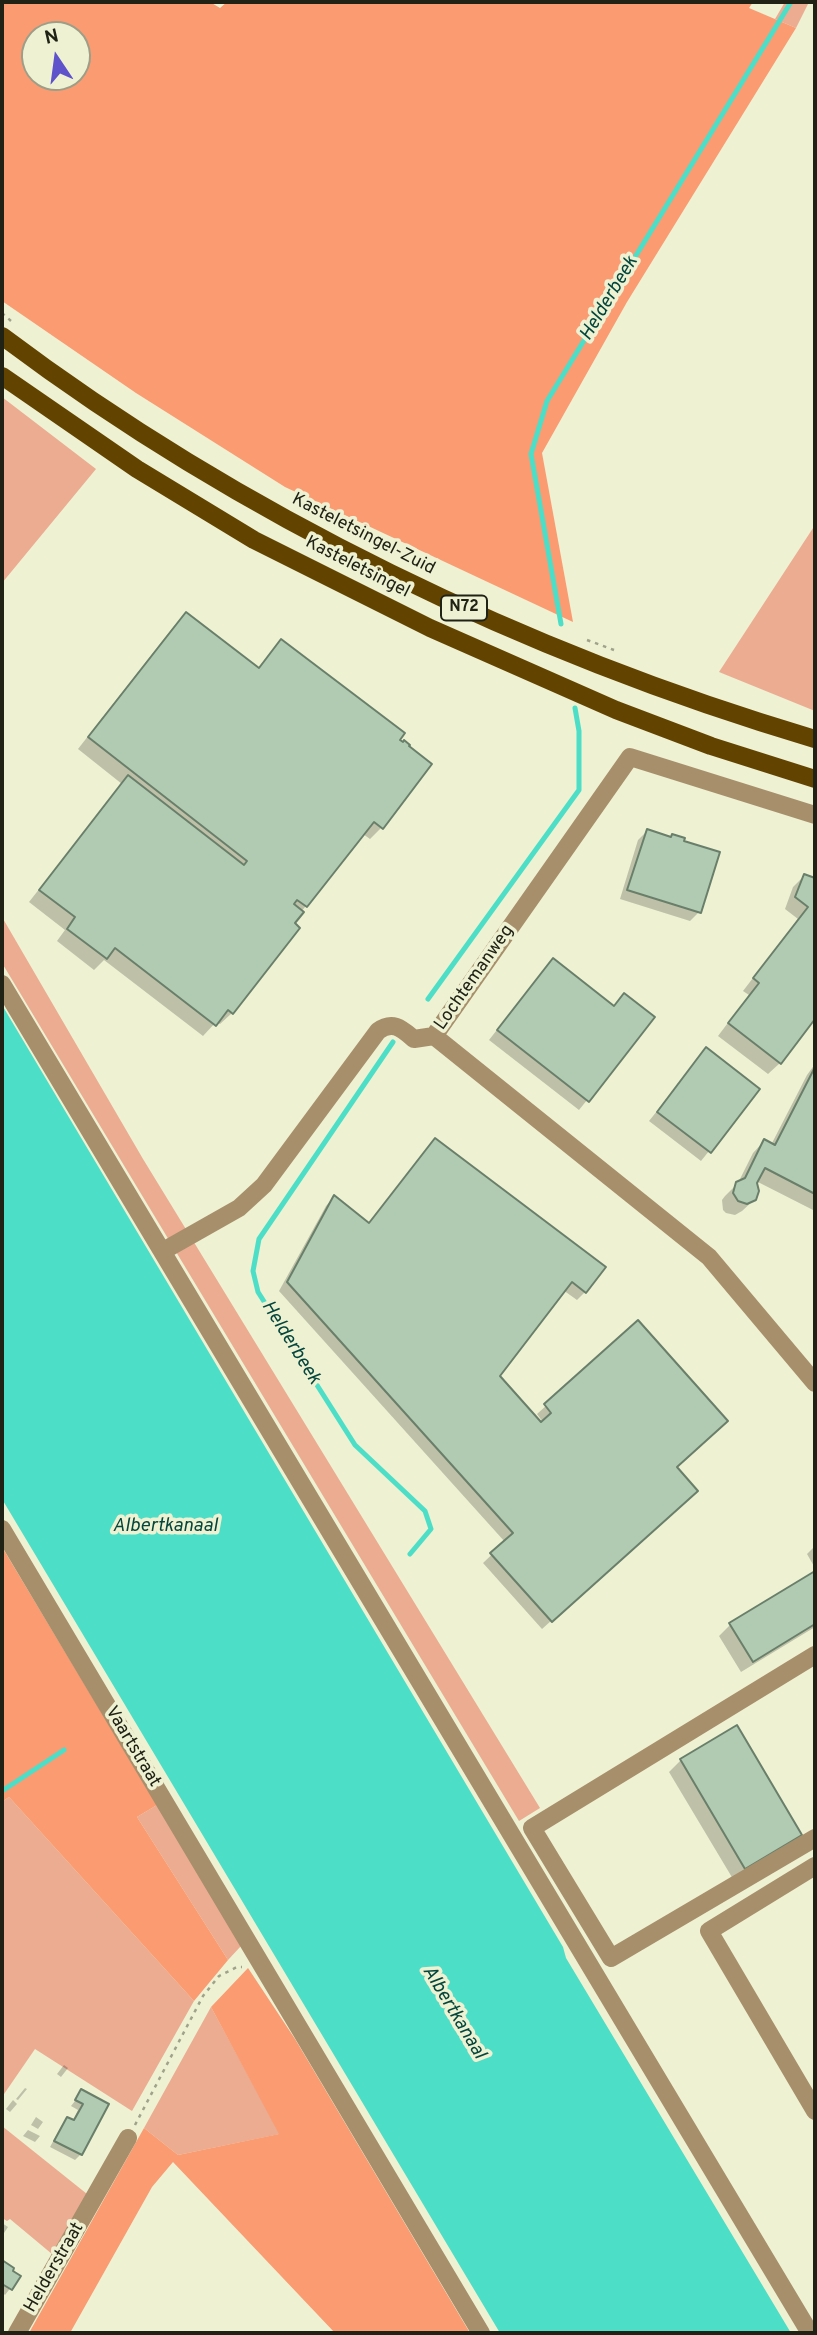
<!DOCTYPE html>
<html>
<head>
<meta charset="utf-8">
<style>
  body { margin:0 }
  #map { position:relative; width:817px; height:2335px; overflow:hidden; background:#eef1d2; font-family:Overpass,sans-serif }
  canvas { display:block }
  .frame { position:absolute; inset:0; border:4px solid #212216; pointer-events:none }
  .north { position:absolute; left:21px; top:21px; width:70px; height:70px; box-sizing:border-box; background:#eef1d2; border:2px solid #9c9e87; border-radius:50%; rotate:347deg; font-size:19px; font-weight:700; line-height:28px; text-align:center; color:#212216 }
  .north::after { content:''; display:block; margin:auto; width:24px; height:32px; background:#5f53cb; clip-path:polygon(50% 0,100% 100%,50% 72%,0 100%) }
</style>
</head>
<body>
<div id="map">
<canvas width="817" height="2335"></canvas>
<div class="frame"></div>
<div class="north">N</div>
</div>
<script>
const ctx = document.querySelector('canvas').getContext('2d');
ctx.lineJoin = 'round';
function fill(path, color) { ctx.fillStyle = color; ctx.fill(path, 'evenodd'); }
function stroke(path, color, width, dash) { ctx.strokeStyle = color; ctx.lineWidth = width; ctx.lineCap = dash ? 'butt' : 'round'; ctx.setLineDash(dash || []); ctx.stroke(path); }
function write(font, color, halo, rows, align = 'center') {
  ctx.font = font + ' Overpass,sans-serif'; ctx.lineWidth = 7; ctx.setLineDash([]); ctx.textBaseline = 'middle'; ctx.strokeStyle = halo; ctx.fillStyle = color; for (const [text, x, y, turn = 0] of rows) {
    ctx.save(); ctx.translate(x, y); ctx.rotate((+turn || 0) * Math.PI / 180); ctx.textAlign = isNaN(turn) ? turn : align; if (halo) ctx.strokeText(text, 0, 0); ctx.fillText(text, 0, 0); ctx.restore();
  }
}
fill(new Path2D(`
  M785,2H809L796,28L775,19Z
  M2,397L96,469L2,583Z
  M815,525V711L719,672Z
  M2,917L143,1159L540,1808L519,1821L2,963Z
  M9,1797L194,2001L132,2111L35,2049L2,2097V1802Z
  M157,1805L241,1946L228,1960L137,1817Z
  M211,2007L280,2134L178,2155L144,2128Z
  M2,2126L87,2194L52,2254L10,2219L7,2221L2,2218Z`), '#ebac91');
fill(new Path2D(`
  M2,2H210L220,8L227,2H753L749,8L796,28L627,302L542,453L573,622L285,487L136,393L2,301ZM35,35H77V77H35Z
  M2,1547L157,1805L137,1817L228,1960L194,2001L9,1797L2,1802Z
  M248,1968L295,2039L470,2333H335L173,2162L152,2187L70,2333H29L144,2128L178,2155L279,2134L211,2007Z`), '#fa9b72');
fill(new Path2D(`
  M2,1005L563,1947L566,1958L791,2333H500L2,1499Z`), '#4ddec7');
fill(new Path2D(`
  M186,614L257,669L281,641L429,764L381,828L370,839L363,834L301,912L232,1013L220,1024L216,1022L203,1036L104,960L94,970L57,941L65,930L29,902L122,784L78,749L174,626Z
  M647,831L718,853L699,912L690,921L620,899L638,840Z
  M804,876L815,879V1016L780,1063L768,1074L718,1036L749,995L743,991L798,919L785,909L793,887Z
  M545,969L613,1007L653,1018L579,1110L489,1040Z
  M706,1050L758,1090L701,1161L649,1121Z
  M815,1064V1211L754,1180L755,1199L742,1211L735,1215L726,1213L723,1210L722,1200L725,1196L738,1183L753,1153L764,1141L771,1145L807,1075Z
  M435,1140L585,1292L577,1300L563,1290L497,1376L541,1424L543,1422L537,1414L638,1323L675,1468L687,1499L542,1629L483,1563L505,1542L279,1291L326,1206L334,1197L368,1224Z
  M815,1546V1568L807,1554Z
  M815,1573V1627L741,1672L719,1636L731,1624Z
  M681,1760L800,1834L789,1846L733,1879L669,1772Z
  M64,2065L68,2068L61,2077L57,2074Z
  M25,2088L27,2089L18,2100L16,2099Z
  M82,2092L107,2105L81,2154L75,2160L50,2147L62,2125L67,2119L72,2122L78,2110L71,2106Z
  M13,2100L17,2104L10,2112L6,2109Z
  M36,2117L43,2122L38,2129L31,2125Z
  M28,2130L40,2136L35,2142L23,2136Z
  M2,2223L8,2227L2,2236Z
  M2,2260L19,2277L5,2295L2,2292Z`), '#0003');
stroke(new Path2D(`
  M561,624L531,454L547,401L791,2
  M428,999L579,790V731L575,708
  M393,1042L259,1239L253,1271L258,1292L355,1445L425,1511L431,1529L410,1554
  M2,1791L64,1750`), '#4ddec7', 5);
const building = new Path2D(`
  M186,612L259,668L281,639L405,733L400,740L403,742L404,740L410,745L409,746L432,764L383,829L374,822L307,907L297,900L294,904L304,912L295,923L300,928L233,1014L228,1010L216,1026L115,948L107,959L67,929L75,917L39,890L128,775L244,865L247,861L88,737Z
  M647,829L671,837L672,834L685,838L684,841L720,852L701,913L627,890Z
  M804,874L815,878V1019L781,1064L728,1023L759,983L753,978L808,907L795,897Z
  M553,958L614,1006L624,993L655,1017L589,1102L497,1030Z
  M706,1047L760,1089L711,1153L657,1112Z
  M815,1067V1194L765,1168L757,1183L759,1191L756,1200L747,1204L738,1201L733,1193L736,1182L745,1178L764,1139L775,1145Z
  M435,1138L606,1267L586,1293L572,1282L500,1376L541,1422L551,1413L544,1404L638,1320L728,1421L677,1467L698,1491L552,1622L490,1553L513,1533L287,1282L334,1195L369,1223Z
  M815,1571V1624L753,1662L729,1623Z
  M737,1725L802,1835L745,1869L680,1759Z
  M81,2089L109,2104L82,2155L54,2141L67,2117L74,2120L83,2104L75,2100Z
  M2,2260L14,2268L13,2271L21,2276L12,2290L2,2284Z`);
fill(building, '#b1cab2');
stroke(building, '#697f6a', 2);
stroke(new Path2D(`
  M2,313L11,321
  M587,640L614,650
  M135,2125L203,1996L219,1976L237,1967H242`), '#a0a28a', 2.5, [3.5, 5]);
stroke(new Path2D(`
  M2,984L810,2333
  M434,1036L630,757L815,815
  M434,1036L709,1257L815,1383
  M163,1251L239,1208L264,1185L378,1031C393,1020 402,1029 414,1039L434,1036
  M2,1529L481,2333
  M815,1655L532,1828L611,1958L815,1838
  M815,1866L709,1931L815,2111
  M17,2333L128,2138`), '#a78f6b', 18);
stroke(new Path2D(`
  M2,336C241,516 528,654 815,739
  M2,376L137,469L254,540L430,628L616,710L711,746L815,779`), '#634300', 18);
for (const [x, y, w] of [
  [464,608,46]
]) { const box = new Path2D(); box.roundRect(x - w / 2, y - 12.5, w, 25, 5); ctx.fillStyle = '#eef1d2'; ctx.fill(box); stroke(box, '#212216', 2); }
write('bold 16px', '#212216', null, [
  ["N72",464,608]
]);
write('18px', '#212216', '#eef1d2', [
  ["Kasteletsingel-Zuid",363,535,27],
  ["Kasteletsingel",357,568,27],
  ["Lochtemanweg",475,978,-55],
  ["Vaartstraat",132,1747,59],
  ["Helderstraat",55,2268,-60]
]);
write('italic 19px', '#03463d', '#eef1d2', [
  ["Helderbeek",610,299,-59],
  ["Helderbeek",290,1343,58],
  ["Albertkanaal",165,1527],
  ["Albertkanaal",453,2013,59]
]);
</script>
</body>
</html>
